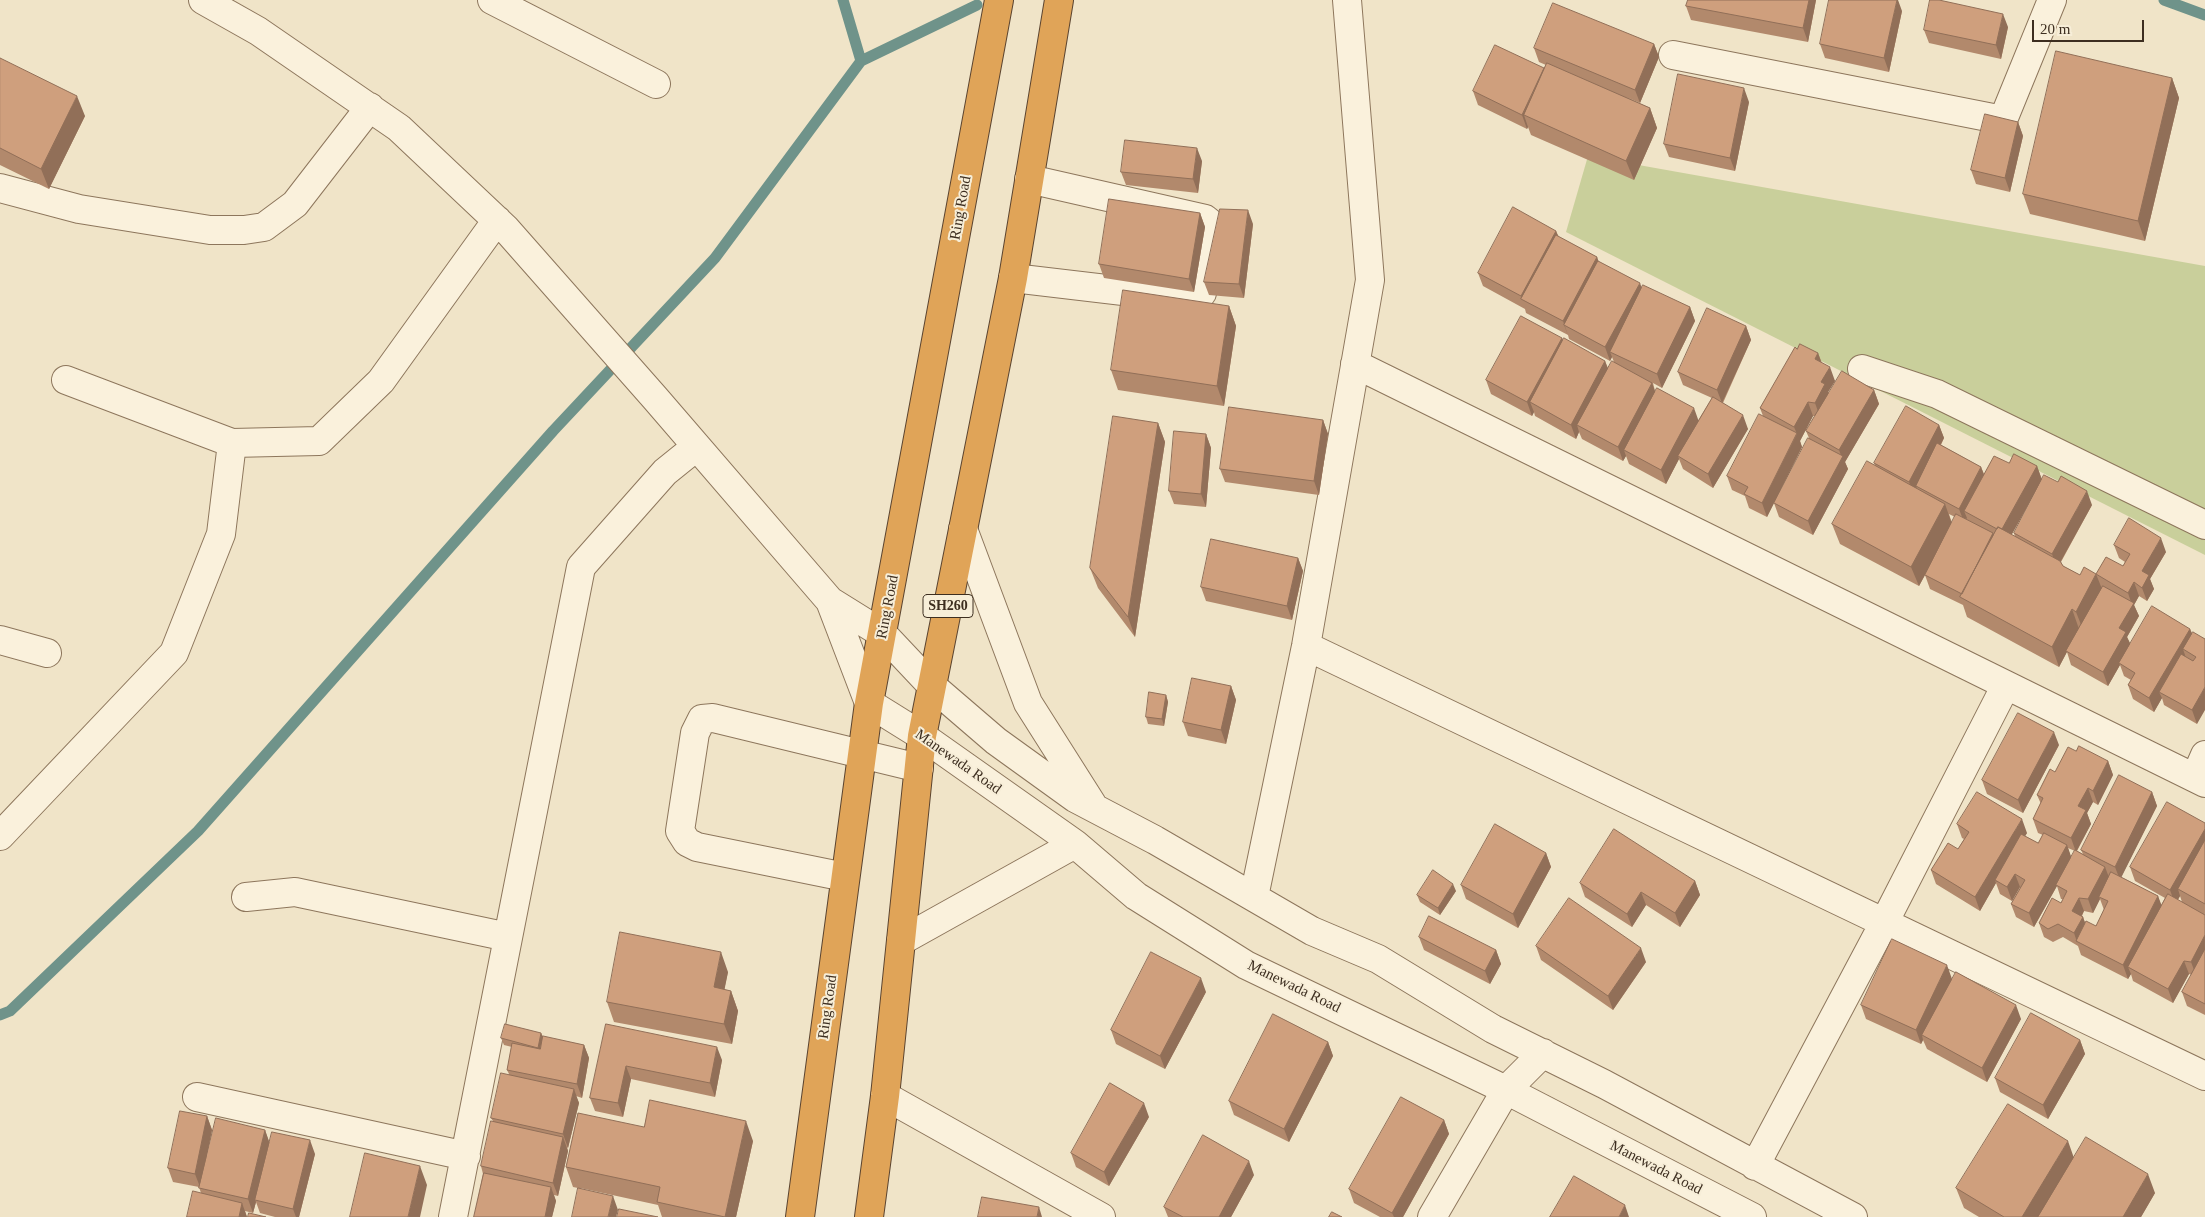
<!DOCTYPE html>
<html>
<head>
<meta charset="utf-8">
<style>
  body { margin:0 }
  #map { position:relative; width:2205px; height:1217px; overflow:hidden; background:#f0e4c8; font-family:Georgia,serif }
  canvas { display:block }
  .scale { position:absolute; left:2032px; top:20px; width:112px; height:22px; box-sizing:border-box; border:2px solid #3d2e20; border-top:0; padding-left:6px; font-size:15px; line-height:18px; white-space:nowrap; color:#3d2e20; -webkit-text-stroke:4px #f7eed8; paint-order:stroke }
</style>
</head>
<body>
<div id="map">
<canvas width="2205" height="1217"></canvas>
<div class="scale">20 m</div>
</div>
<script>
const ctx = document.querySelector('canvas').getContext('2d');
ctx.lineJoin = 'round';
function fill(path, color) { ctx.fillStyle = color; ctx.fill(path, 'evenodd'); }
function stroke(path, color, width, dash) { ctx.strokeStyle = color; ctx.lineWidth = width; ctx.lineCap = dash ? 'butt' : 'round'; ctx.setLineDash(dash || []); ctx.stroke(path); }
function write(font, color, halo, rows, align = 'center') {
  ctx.font = font + ' Georgia,serif'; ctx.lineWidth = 4; ctx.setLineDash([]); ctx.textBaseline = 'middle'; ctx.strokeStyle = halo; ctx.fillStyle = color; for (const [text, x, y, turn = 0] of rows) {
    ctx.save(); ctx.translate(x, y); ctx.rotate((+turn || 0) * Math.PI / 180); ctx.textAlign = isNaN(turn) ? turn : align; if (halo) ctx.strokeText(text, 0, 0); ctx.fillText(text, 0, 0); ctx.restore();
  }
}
fill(new Path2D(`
  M1588,156L2205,266V555L1566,232Z`), '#c9cf9b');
stroke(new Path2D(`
  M2164,0L2205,15
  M861,61L977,5
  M0,1015L10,1011L198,831L553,431L715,258L861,61L843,0`), '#6f938a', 11);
const minor = new Path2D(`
  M203,0L258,31L399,128L506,229L655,398L830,601L883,634L932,686L996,741L1075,798L1155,840L1312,931L1378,959L1493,1029L1604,1084L1853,1217
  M492,0L656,84
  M1673,55L2003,120L2052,0
  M0,188L79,209L210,230H244L264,227L295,204L370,107
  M1013,278L1191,299L1198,298L1202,293L1212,231L1210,223L1205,219L1029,179
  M1355,364L2205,783
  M1862,369L1937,394L2205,525
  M232,443L319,441L381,381L497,220
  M963,529L1028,703L1092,804
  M830,601L869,703L922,736L1075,844L1136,896L1246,965L1506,1090L1752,1217
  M0,640L47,653
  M1306,646L2205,1076
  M2195,778L2205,755
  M0,836L174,653L221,534L232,443L66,380
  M845,877L697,847L687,842L680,831L695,733L702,719L713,718L919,768
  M246,897L295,892L508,937
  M1254,897L1306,646L1370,280L1347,0
  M901,941L1075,844
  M885,1096L1101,1217
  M197,1097L466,1156
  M1755,1166L1884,923L2006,685
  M453,1217L581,567L665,472L696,447
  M1432,1217L1506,1090L1543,1053`);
const highway = new Path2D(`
  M800,1217L869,703L999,0
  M869,1217L885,1096L922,736L1013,278L1059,0`);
stroke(minor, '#8d765c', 30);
stroke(highway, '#5b4430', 30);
stroke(minor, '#faf1dc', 28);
stroke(highway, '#e0a458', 28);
fill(new Path2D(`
  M1688,0H1816L1808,42L1691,20L1686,6Z
  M1902,11L1889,72L1825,58L1820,44Z
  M2008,27L2001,59L1929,43L1924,30Z
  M1654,44L1659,57L1640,103L1626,97L1650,108L1657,128L1634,180L1531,135L1528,127L1527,129L1478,105L1473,91L1544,68L1546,65L1539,62L1534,48Z
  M0,58L85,116L49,189L0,165Z
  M2172,78L2179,98L2145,241L2030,214L2023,194Z
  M1749,102L1735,171L1669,157L1664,144Z
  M2018,122L2023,136L2010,192L1976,184L1971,170Z
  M1202,161L1198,193L1126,185L1121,172Z
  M1200,213L1205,227L1194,292L1104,278L1099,264Z
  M1253,224L1244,298L1209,295L1204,282Z
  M1556,231L1559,237L1597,257L1598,261L1642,288L1690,307L1695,321L1662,388L1653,383L1655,391L1698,421L1712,398L1683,385L1678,372L1746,326L1751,340L1723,403L1748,429L1713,488L1683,469L1679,459L1666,484L1629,464L1626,456L1623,461L1582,439L1579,432L1576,439L1535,416L1534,412L1532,416L1491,394L1486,380L1562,338L1563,341L1605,361L1608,368L1614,362L1612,357L1610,361L1569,339L1568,335L1526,313L1525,309L1483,286L1478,273Z
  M1229,306L1236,326L1224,406L1118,390L1111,370Z
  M1797,349L1818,353L1822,363L1835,381L1828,392L1829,393L1874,390L1879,404L1845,462L1848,469L1813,535L1779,517L1774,503L1809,438L1806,431L1815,416H1813L1800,441L1802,447L1767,517L1749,508L1745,496L1732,490L1727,476L1763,416L1760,408Z
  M1323,420L1328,434L1319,495L1225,482L1220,469Z
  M1158,423L1165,442L1135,637L1098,588L1090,568Z
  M1939,425L1944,438L1941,445L1981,467L1984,474L2009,463L2037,466L2042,480L2011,535L2015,537L2014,533L2092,505L2061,562L2063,566L2080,575L2096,574L2123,566L2125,562L2119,558L2114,545L2166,552L2150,579L2154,589L2147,601L2139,596L2134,605L2139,616L2127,637L2130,644L2190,629L2192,633L2205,639L2197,724L2164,705L2162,698L2154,712L2133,699L2128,685L2131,680L2124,676L2120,665L2108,686L2071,665L2067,652L2059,667L1967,617L1963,605L1930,589L1925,575L1934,559L1919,586L1840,544L1832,524L1875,466L1874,463ZM1949,514L1955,517L1952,523Z
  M1206,434L1211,448L1206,507L1174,504L1169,491Z
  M1298,558L1303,571L1292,620L1206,601L1201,587Z
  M1231,686L1236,700L1226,744L1188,736L1183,722Z
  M1166,695L1168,702L1164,726L1148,724L1146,717Z
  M2059,745L2023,813L1987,794L1982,780Z
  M2076,751L2108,761L2113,775L2098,805L2093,802L2087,813L2091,824L2077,851L2083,854L2081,850L2152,792L2157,806L2121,877L2158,896L2161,906L2165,898L2135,881L2130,867L2205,823V1015L2187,1006L2182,992L2192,975L2189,974L2173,1003L2133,981L2131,974L2128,979L2081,955L2078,946L2063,937L2053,942L2044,937L2039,923L2061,903L2063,899H2061L2057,886L2034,927L2016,917L2011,904L2020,888V887L2012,901L2000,894L1996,883L1980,911L1936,884L1931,870L1958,849L1964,839L1962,838L1957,824L2027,833L2025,836L2038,843L2043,835L2038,833L2033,819L2041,804L2037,795L2055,772ZM2068,848L2075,851L2071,858ZM2180,896L2182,902L2178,900ZM2100,899L2104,910L2096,926L2085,923L2083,917L2082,916L2084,911L2093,913Z
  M1546,853L1551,867L1518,928L1466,899L1461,885Z
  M1695,881L1700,895L1680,927L1646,905L1632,927L1585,897L1580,883Z
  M1456,891L1440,915L1420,902L1417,895Z
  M1419,937L1496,950L1501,964L1490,984L1424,950Z
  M1536,946L1646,962L1613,1010L1541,960Z
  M728,972L724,990L731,991L738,1011L732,1044L614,1022L607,1002Z
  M1952,979L2021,1019L1987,1082L1927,1049L1923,1040L1921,1044L1866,1019L1861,1005Z
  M1206,992L1165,1069L1116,1044L1111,1030Z
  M606,1024L722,1060L715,1097L631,1079L623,1117L595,1111L590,1098Z
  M541,1033L543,1037L584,1045L589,1058L582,1098L576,1096L579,1103L568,1148L567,1147L568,1151L558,1196L554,1195L556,1201L552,1217H474L483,1174L481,1166L493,1121L491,1118L509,1074L507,1070L512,1047L504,1045L501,1038Z
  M2080,1040L2085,1054L2048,1119L2000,1092L1995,1078Z
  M1328,1042L1333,1056L1289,1142L1234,1115L1229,1101Z
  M207,1116L212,1130L207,1156L265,1130L269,1142L315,1154L299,1217H275L260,1213L256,1202L253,1213L245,1211L247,1217H187L201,1193L199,1187L173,1182L168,1168Z
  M1149,1117L1109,1186L1076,1167L1071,1153Z
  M1444,1120L1449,1134L1403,1217H1380L1354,1203L1349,1189Z
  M644,1127L753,1141L736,1217H662L658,1205L580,1188L618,1210L578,1188L573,1187L566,1167Z
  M2074,1157L2155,1193L2141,1217H1979L1964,1208L1956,1188Z
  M1254,1175L1231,1217H1168L1164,1207Z`), '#b2896c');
fill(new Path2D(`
  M1809,0H1816L1808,42L1803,28Z
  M1897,0H1898L1902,11L1889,72L1884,58Z
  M2003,14L2008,27L2001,59L1996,45Z
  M1654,44L1659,57L1640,103L1635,90Z
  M1545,69L1524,115L1528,127L1527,129L1522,115Z
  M2172,78L2179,98L2145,241L2138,221Z
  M1744,88L1749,102L1735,171L1730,158Z
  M77,96L85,116L49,189L41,169Z
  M1650,108L1657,128L1634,180L1626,161Z
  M2018,122L2023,136L2010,192L2005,178Z
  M1197,148L1202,161L1198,193L1193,179Z
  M1248,210L1253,224L1244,298L1239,284Z
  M1200,213L1205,227L1194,292L1189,279Z
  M1556,231L1561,244L1523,300L1521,296Z
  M1597,257L1602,271L1564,325L1568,335L1563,321Z
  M1640,283L1645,297L1610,352L1612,357L1610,361L1605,347Z
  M1229,306L1236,326L1224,406L1217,386Z
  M1690,307L1695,321L1662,388L1657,374Z
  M1746,326L1751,340L1722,403L1717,390Z
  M1562,338L1567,352L1530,402L1534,412L1532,416L1527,402Z
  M1818,353L1823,367L1815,359Z
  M1605,361L1610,375L1577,425L1579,432L1576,439L1571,425Z
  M1830,367L1835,381L1828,392L1830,397L1820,417L1815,403L1821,382Z
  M1652,383L1657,397L1624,450L1626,456L1623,461L1618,447Z
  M1874,390L1879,404L1845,462L1848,469L1813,535L1808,521L1842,458L1839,450Z
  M1808,402L1813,416L1800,441L1802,447L1767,517L1762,503L1797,434L1794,427Z
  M1694,408L1699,422L1678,456L1679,459L1666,484L1661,470Z
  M1743,415L1748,429L1713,488L1708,474Z
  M1323,420L1328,434L1319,495L1314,481Z
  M1158,423L1165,442L1135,637L1128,617Z
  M1939,425L1944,438L1918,487L1916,486L1917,489L1914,495L1909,482Z
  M1206,434L1211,448L1206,507L1201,494Z
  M2037,466L2042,480L2006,545L2001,531Z
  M1981,467L1986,480L1964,511L1967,518L1964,522L1959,509Z
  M2087,491L2092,505L2057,568L2052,554Z
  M1945,504L1952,524L1919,586L1911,567Z
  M1993,533L1998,546L1962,594Z
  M2161,538L2166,552L2150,579L2154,589L2147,601L2142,588V571Z
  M1298,558L1303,571L1292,620L1287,606Z
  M2096,574L2104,594L2084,632L2076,612Z
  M2134,582L2139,596L2134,605L2139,616L2127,637L2131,645L2119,663L2120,665L2108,686L2103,672L2119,628L2132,605L2128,593Z
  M2072,609L2079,629L2059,667L2052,647Z
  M2190,629L2195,642L2183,649L2186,658L2159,692L2162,698L2154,712L2149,698Z
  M1231,686L1236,700L1226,744L1221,730Z
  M2205,687V710L2197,724L2192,710Z
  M1166,695L1168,702L1164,726L1162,719Z
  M2054,732L2059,745L2023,813L2018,800Z
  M2108,761L2113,775L2098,805L2093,791Z
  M2088,788L2093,802L2087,813L2091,824L2076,852L2071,838L2078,806Z
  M2152,792L2157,806L2120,880L2115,867Z
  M2022,819L2027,833L1997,882L1995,880L1996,883L1980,911L1975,897Z
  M2205,829V851L2178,889L2180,896L2175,904L2170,890Z
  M2067,845L2072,859L2034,927L2029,913Z
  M1546,853L1551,867L1518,928L1513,914Z
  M2105,867L2110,880L2099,897L2100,899L2093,913L2088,899Z
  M2015,874L2020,887L2012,901L2007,887Z
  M1695,881L1700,895L1680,927L1675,913Z
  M1453,884L1456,891L1440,915L1438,908Z
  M1641,892L1646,905L1632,927L1627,914Z
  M2158,896L2163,909L2128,967L2131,974L2128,979L2123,965Z
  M2079,898L2084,911L2077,924L2072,911Z
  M2083,917L2088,931L2077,942L2074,933Z
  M2205,935V958L2196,975L2191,962Z
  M1641,948L1646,962L1613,1010L1608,996Z
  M1496,950L1501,964L1490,984L1485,971Z
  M721,952L728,972L721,1007L714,987Z
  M2184,961L2189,974L2173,1003L2168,989Z
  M1947,965L1952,979L1922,1035L1923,1040L1921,1044L1916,1030Z
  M1201,978L1206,992L1165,1069L1160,1056Z
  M731,991L738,1011L732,1044L724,1024Z
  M2016,1005L2021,1019L1987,1082L1982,1068Z
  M541,1033L544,1040L540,1055L538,1048Z
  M2080,1040L2085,1054L2048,1119L2043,1105Z
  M1328,1042L1333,1056L1289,1142L1284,1129Z
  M584,1045L589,1058L582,1098L577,1084Z
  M717,1047L722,1060L715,1097L710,1083Z
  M626,1066L631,1079L623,1117L618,1103Z
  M574,1089L579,1103L568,1148L563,1134Z
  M1144,1103L1149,1117L1109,1186L1104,1172Z
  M207,1116L212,1130L200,1187L195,1174Z
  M1444,1120L1449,1134L1403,1217H1394L1392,1213Z
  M746,1121L753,1141L736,1217H725Z
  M265,1130L270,1144L255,1200L256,1202L253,1213L248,1199Z
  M563,1137L568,1151L558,1196L553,1183Z
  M310,1140L315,1154L299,1217H296L293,1209Z
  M2068,1141L2075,1161L2042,1217H2022Z
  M1249,1161L1254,1175L1231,1217H1219Z
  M420,1166L427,1185L420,1217H408Z
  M2148,1174L2155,1193L2141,1217H2123Z
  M551,1187L556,1201L552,1217H545Z
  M613,1196L618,1210L616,1217H608Z
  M242,1203L247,1217H239Z
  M1625,1205L1629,1217H1619Z
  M1039,1207L1042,1217H1037Z`), '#916f58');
const building = new Path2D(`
  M1688,0H1809L1803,28L1686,6Z
  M1829,0H1897L1884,58L1820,44Z
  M1930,0H1939L2003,14L1996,45L1924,30Z
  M1553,3L1654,44L1635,90L1534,48Z
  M1495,45L1544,68L1522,115L1473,91Z
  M2056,51L2172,78L2138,221L2023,194Z
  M0,58L77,96L41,169L0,148Z
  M1547,63L1650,108L1626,161L1524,115Z
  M1678,74L1744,88L1730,158L1664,144Z
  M1985,114L2018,122L2005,178L1971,170Z
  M1125,140L1197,148L1193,179L1121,172Z
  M1109,199L1200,213L1189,279L1099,264Z
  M1513,207L1556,231L1521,296L1478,273Z
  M1220,209L1248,210L1239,284L1204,282Z
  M1556,235L1597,257L1563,321L1521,299Z
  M1598,261L1640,283L1605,347L1564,325Z
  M1643,285L1690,307L1657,374L1610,352Z
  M1123,290L1229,306L1217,386L1111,370Z
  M1707,308L1746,326L1717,390L1678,372Z
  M1521,316L1562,338L1527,402L1486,380Z
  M1564,338L1605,361L1571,425L1530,402Z
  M1800,344L1818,353L1815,359L1830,367L1821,382L1825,384L1815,403L1808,402L1794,427L1760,408L1795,347L1797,349Z
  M1612,361L1652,383L1618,447L1577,425Z
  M1842,371L1874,390L1839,450L1806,431Z
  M1657,388L1694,408L1661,470L1624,450Z
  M1713,397L1743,415L1708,474L1678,456Z
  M1906,406L1939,425L1909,482L1874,463Z
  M1229,407L1323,420L1314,481L1220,469Z
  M1759,414L1797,433L1762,503L1744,494L1748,487L1727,476Z
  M1113,416L1158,423L1128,617L1090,568Z
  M1174,431L1206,434L1201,494L1169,491Z
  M1808,438L1843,456L1808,521L1774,503Z
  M1937,443L1981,467L1959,509L1916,486Z
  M2014,454L2037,466L2002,529L1998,527L1997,529L1964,511L1994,456L2009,463Z
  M1867,461L1945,504L1911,567L1832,524Z
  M2044,475L2058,482L2061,476L2087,491L2052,554L2014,533Z
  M1956,514L1993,533L1962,594L1925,575Z
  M2129,518L2161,538L2142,571L2149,575L2142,588L2134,582L2128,593L2096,574L2106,557L2123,566L2130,554L2114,545Z
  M1998,527L2060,561L2063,566L2080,575L2084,567L2096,574L2076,612L2072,609L2052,647L1960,597Z
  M1211,539L1298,558L1287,606L1201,587Z
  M2103,586L2134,603L2119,628L2126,632L2103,672L2066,651Z
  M2152,606L2190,629L2149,698L2128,685L2135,673L2119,663Z
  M2193,632L2205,639V687L2192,710L2159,692L2181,654L2193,661L2196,657L2183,649Z
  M1192,678L1231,686L1221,730L1183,722Z
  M1149,692L1166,695L1162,719L1146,717Z
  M2018,713L2054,732L2018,800L1982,780Z
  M2079,746L2108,761L2093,791L2088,788L2078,806L2086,810L2071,838L2033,819L2043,798L2037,795L2050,769L2055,772L2068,747L2076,751Z
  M2119,775L2152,792L2115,867L2081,850Z
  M1977,792L2022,819L1975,897L1931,870L1948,843L1958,849L1969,832L1957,824Z
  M2167,802L2205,823V829L2170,890L2130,867Z
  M1495,824L1546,853L1513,914L1461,885Z
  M1614,829L1695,881L1675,913L1641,892L1627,914L1580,883Z
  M2044,833L2067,845L2029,913L2011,904L2025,880L2015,874L2007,887L1995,880L2021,834L2038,843Z
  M2205,840V904L2178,889Z
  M2075,850L2105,867L2088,899L2079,898L2072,911L2083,917L2074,933L2058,924L2048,929L2039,923L2052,898L2061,903L2067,891L2056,885Z
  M1433,870L1453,884L1438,908L1417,895Z
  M2111,872L2158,896L2123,965L2076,941L2086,921L2096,926L2108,901L2099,897Z
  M2168,894L2205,915V935L2191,962L2184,961L2168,989L2128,967Z
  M1569,898L1641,948L1608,996L1536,946Z
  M1429,916L1496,950L1485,971L1419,937Z
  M620,932L721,952L714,987L731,991L724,1024L607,1002Z
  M1892,939L1947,965L1916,1030L1861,1005Z
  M2205,949V1004L2182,992Z
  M1151,952L1201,978L1160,1056L1111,1030Z
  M1956,972L2016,1005L1982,1068L1922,1035Z
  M2031,1013L2080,1040L2043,1105L1995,1078Z
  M1273,1014L1328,1042L1284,1129L1229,1101Z
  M505,1024L541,1033L538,1048L501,1038Z
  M606,1024L717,1047L710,1083L626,1066L618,1103L590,1098Z
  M543,1036L584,1045L577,1084L507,1070L512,1043L540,1049Z
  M501,1073L574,1089L563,1134L491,1118Z
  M1110,1083L1144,1103L1104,1172L1071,1153Z
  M1401,1097L1444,1120L1392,1213L1349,1189Z
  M650,1100L746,1121L725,1217L657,1202L660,1187L566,1167L578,1113L644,1127Z
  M2008,1104L2068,1141L2022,1217H2004L1956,1188Z
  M180,1111L207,1116L195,1174L168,1168Z
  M216,1118L265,1130L248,1199L199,1188Z
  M491,1121L563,1137L553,1183L481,1166Z
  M272,1132L310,1140L293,1209L255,1200Z
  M1203,1135L1249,1161L1219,1217H1183L1164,1207Z
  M2086,1137L2148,1174L2123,1217H2038Z
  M365,1153L420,1166L408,1217H350Z
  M484,1173L551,1187L545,1217H474Z
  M1574,1176L1625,1205L1619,1217H1550Z
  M578,1188L613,1196L608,1217H572Z
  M193,1191L242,1203L239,1217H187Z
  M982,1197L1039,1207L1037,1217H978Z
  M619,1209L658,1217H617Z
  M1332,1212L1342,1217H1329Z
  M249,1213L266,1217H248Z`);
fill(building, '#cf9f7d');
stroke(building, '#916f58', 1);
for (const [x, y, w] of [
  [948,606,50]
]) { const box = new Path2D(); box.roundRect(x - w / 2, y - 11.5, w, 23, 4); ctx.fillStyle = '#f7eed8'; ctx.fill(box); stroke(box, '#3d2e20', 1); }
write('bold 14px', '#3d2e20', null, [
  ["SH260",948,606]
]);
write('15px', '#3d2e20', '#f7eed8', [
  ["Ring Road",961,208,-80],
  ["Ring Road",888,607,-79],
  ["Manewada Road",958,762,35],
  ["Manewada Road",1294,987,26],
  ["Ring Road",828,1007,-82],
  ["Manewada Road",1656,1168,27]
]);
</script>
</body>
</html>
